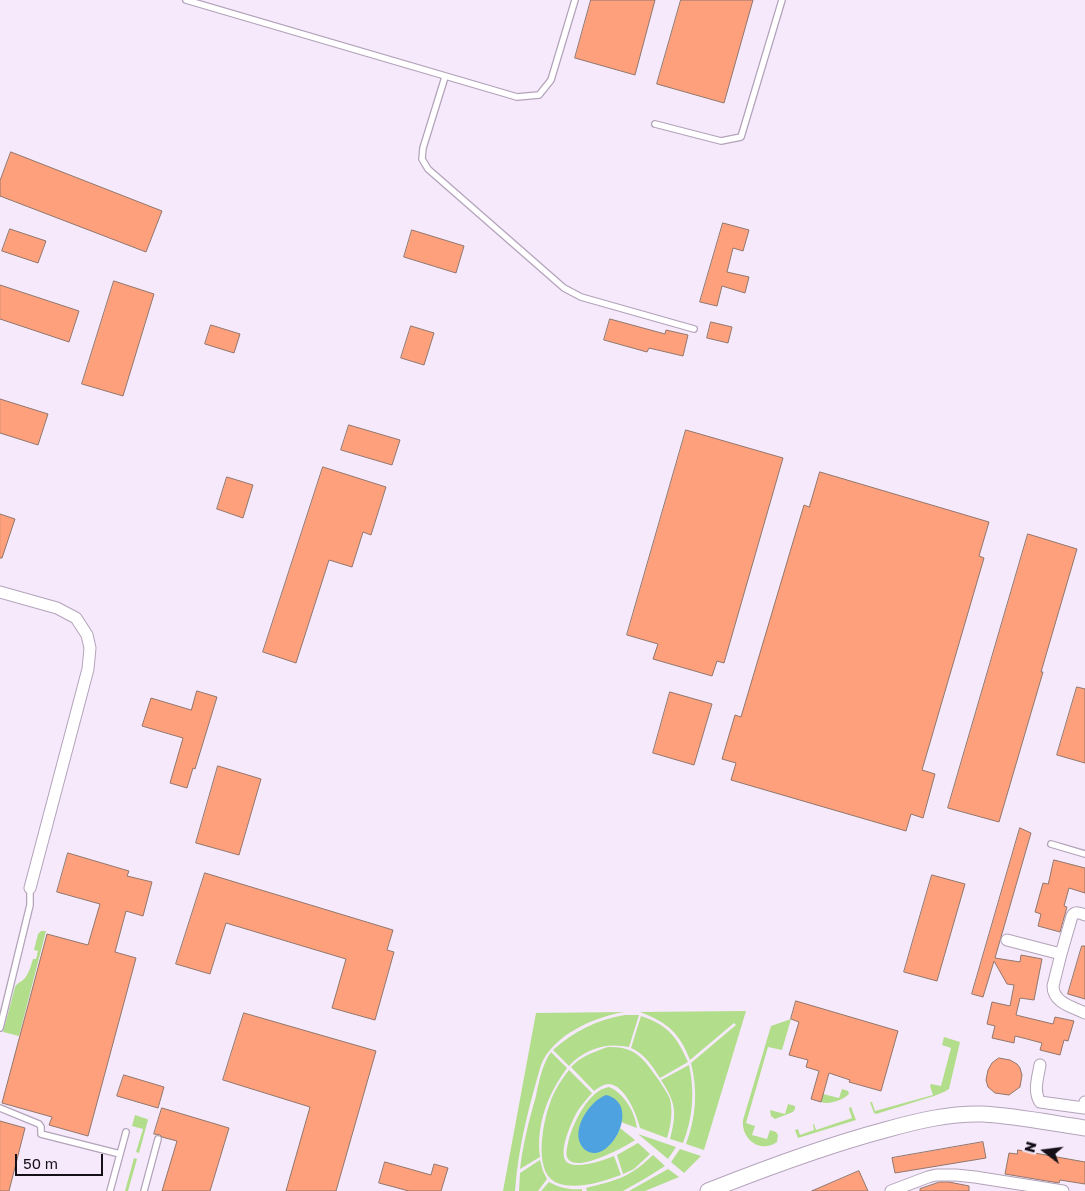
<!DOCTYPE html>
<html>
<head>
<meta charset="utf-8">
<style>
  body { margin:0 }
  #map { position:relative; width:1085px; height:1191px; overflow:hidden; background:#f6e9fc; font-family:"Golos Text",sans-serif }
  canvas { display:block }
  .north { position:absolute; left:1020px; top:1126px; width:50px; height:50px; -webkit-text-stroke:4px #f6e9fc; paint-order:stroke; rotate:285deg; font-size:14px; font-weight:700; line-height:20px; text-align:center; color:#151018 }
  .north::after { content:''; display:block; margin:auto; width:18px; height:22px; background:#151018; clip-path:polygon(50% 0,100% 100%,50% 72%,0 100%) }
  .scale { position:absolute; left:15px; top:1154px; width:88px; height:22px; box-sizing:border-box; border:2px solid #151018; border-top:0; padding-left:6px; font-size:15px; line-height:18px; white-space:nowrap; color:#151018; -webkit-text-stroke:4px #f6e9fc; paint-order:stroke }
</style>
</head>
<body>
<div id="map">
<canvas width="1085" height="1191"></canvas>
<div class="north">N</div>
<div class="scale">50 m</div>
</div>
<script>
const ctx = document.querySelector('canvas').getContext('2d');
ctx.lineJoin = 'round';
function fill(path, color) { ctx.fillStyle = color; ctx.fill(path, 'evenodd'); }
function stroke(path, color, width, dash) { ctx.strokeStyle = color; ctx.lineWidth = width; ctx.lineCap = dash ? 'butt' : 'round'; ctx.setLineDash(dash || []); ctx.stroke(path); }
fill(new Path2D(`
  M41,931H46L19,1036L3,1032L15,987C17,983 21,982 24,979C29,974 31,965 33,959H36L38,951L34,950L38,934Z
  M746,1011L704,1150L686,1144C696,1117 698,1091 691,1063L736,1025L734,1023L690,1060C679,1032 668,1023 640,1012Z
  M624,1012C594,1017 553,1035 541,1065C529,1106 518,1148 515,1191H503L536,1013Z
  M625,1015H639L629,1047C607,1042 584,1049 569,1066L553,1050C573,1032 598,1019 625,1015Z
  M641,1016C668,1025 677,1037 688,1062L660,1078C652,1066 645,1054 631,1048Z
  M791,1019L782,1050L768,1047L746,1123L755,1126L752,1135L767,1139L770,1130L776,1132L778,1135L777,1142C760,1154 741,1139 743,1120L771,1026Z
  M944,1037L960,1042L949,1089L944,1092L934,1096L876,1114L874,1113L870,1102H872L875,1111L933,1095L930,1086L931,1084L941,1086L951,1048L942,1045Z
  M608,1047C635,1046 644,1059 658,1079C662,1085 667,1092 670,1099C673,1111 671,1126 667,1138L640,1128C637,1115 625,1085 609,1084C603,1084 598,1088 594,1091L571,1067C581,1056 594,1052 608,1047Z
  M551,1052L567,1068C548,1094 536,1124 540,1157L520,1169C523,1144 529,1120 536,1096C539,1081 542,1065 551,1052Z
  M689,1065C695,1092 693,1117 683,1143L670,1139C677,1112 676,1103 661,1080Z
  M569,1070L592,1093C587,1099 581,1105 577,1112C572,1121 556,1155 568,1163C579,1169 604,1160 614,1156L621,1175C602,1182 574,1191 555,1182C533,1170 543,1122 550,1103C554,1091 561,1080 569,1070Z
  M609,1087C624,1093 635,1112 637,1128L621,1122L622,1113L591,1152C606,1153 615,1141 620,1128L635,1140C625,1147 577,1173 568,1159C565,1155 567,1148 568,1143C572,1125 588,1090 609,1087Z
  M842,1089L848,1091L849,1094C843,1100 829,1105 821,1102L823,1094L839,1098Z
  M788,1104L795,1106V1109L793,1112L775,1119L771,1116L770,1110L785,1114Z
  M850,1107H851L856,1120L798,1138L795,1130L798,1129L800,1135L814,1130L813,1124H814L816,1130L852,1118L849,1109Z
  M135,1115L147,1119L148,1120L139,1153L136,1152L143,1129L132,1126Z
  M638,1134L676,1147L668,1159Z
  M638,1143L650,1154L634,1169L623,1174L617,1155Z
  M680,1149L701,1156L684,1173L671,1162Z
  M653,1155L665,1166L646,1178L623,1191H587L586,1188C617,1180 629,1178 653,1155Z
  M134,1158L137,1159L128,1191H125Z
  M540,1160L543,1171L547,1179L538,1191H519L520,1173Z
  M668,1169L679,1177L645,1191H629Z
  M549,1182C560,1188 569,1190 582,1189V1191H541Z`), '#b2dd8b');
fill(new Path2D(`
  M606,1095C644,1104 607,1170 584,1149C568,1133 589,1101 606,1095Z`), '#4ea2e0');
const building = new Path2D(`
  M591,0H655L635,75L575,58Z
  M681,0H753L724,103L657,84Z
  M11,152L162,211L146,252L0,196V181Z
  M723,223L749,230L743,251L733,248L727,272L749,277L745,293L722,286L717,306L700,302Z
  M10,229L46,241L38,263L2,251Z
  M412,230L464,246L456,273L404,257Z
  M114,281L154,294L123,396L82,384Z
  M0,285L79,311L69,342L0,319Z
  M610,319L665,334L666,330L688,335L683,356L649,348L647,352L604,340Z
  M711,322L732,327L728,343L707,338Z
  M211,325L240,334L234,353L205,344Z
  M411,326L434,333L424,365L401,358Z
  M0,399L48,414L38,445L0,433Z
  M349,425L400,440L392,465L341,450Z
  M686,430L783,458L724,663L717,661L712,676L653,659L658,644L627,635Z
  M323,467L386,487L371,535L363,532L352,567L329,560L296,663L263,652Z
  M820,472L989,522L979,556L984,558L922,770L935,774L923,818L911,814L906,831L731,780L736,763L722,759L735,715L741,717L804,505L809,507Z
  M227,477L253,485L243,518L217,509Z
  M0,514L15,519L2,558H0Z
  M1028,534L1077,549L1041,672H1043L999,822L948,808Z
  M1077,687L1085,689V763L1057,755Z
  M197,691L217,697L195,769L193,768L187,788L170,783L183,738L142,726L151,698L191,710Z
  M670,692L712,704L694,765L653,753Z
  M218,766L261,779L239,855L196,843Z
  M1020,828L1031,833L995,958L1020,962L1021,955L1042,959L1034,1000L1020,998L1016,1015L1053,1024L1055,1017L1074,1021L1068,1041L1064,1040L1060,1055L1040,1050L1042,1043L1027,1039L1015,1036L1014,1043L992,1038L995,1026L987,1024L992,1002L1010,1006L1014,985L1007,984L994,961L983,997L972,994Z
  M68,853L129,871L127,876L152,882L143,916L126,911L115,952L136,958L88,1136L49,1125L52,1117L2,1103L47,934L88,945L100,904L57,892Z
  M1054,860L1085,868V893L1069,888L1064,906L1067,907L1060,932L1038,926L1041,914L1035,912L1043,883L1048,884Z
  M205,873L393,930L387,950L394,952L375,1020L332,1008L346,959L226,923L210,974L176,964Z
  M932,875L965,884L937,981L904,972Z
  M1082,946H1085V999L1068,994Z
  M796,1001L898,1031L881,1091L849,1082L850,1080L829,1073L821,1102L811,1099L819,1071L806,1067L808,1060L789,1055L799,1022L791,1019Z
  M244,1013L376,1051L336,1191H286L310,1107L223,1080Z
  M999,1058L1010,1060L1017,1064L1020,1068L1022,1075L1020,1087L1009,1095L995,1093L988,1087L986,1080L988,1070L992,1063Z
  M124,1075L164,1087L158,1108L117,1096Z
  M162,1108L229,1128L210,1191H162L177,1141L162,1137L160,1135L154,1134Z
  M0,1121L25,1128L9,1191H0Z
  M983,1142L986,1158L895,1173L892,1158Z
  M1018,1150L1085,1162V1184L1060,1180L1059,1183L1005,1174L1009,1153L1017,1154Z
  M385,1162L431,1175L434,1164L448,1168L441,1191H409L379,1183Z
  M859,1171L868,1191H812Z
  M940,1182H949L969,1186V1191H920V1189Z`);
fill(building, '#fda07b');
stroke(building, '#91766c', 1);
const lane = new Path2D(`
  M186,0L517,97L539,95L551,80L575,0
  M445,77L423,148L422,159L428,169L564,288L581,297L694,329
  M655,124L721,141L741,137L782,0
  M1051,844L1085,854
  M0,1028L30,905V888
  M0,1108L39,1124L41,1127V1134L120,1154
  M110,1191L126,1132
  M144,1191L158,1139`);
const street = new Path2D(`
  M0,592L57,608L76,618L87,635L90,648L88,669L30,888
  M1007,940L1061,954L1053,986C1053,1003 1073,1007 1085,1013
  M1061,954L1072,916C1075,911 1080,913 1085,915
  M1040,1065C1038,1077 1033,1091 1040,1102L1084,1108L1085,1102
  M891,1191L928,1177L936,1175H956L975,1177L1063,1191`);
const secondary = new Path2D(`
  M708,1191C766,1168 825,1146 885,1130C917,1121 950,1113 983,1114C1017,1116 1051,1123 1085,1128`);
stroke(lane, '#b3a3ba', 8);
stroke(street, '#b3a3ba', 13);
stroke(secondary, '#b3a3ba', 17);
stroke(lane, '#fff', 5.5);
stroke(street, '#fff', 11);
stroke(secondary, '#fff', 15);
</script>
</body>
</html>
